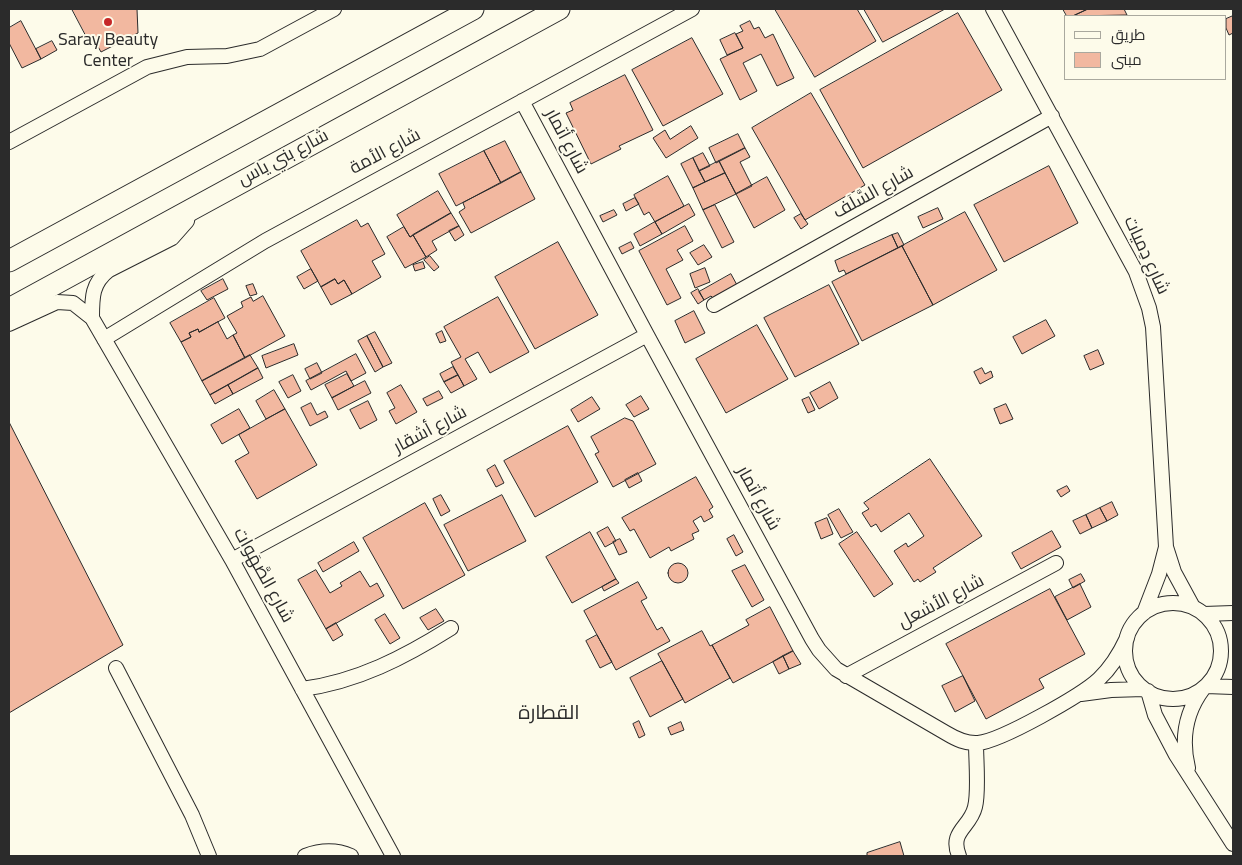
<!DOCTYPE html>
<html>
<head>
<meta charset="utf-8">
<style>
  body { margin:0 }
  #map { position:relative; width:1242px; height:865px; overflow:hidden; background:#fdfbea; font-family:Georgia,Cairo,serif }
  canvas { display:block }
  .frame { position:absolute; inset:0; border:10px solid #2b2b2b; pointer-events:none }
  .legend { position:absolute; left:1064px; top:15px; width:162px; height:65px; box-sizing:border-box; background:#fdfbea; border:1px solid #a9a89e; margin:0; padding:6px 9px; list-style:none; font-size:15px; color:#2b2b2b }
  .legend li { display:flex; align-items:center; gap:10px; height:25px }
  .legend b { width:25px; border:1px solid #a9a89e }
</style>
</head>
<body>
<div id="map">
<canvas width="1242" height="865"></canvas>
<div class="frame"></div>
<ul class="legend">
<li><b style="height:6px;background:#fdfbea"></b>طريق</li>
<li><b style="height:14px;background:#f2b8a0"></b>مبنى</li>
</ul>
</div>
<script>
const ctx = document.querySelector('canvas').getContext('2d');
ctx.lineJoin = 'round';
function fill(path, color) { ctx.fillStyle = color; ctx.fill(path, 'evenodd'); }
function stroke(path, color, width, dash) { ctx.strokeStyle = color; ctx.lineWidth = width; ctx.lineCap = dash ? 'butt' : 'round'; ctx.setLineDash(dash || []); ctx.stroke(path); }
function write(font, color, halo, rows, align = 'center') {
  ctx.font = font + ' Georgia,Cairo,serif'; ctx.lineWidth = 4; ctx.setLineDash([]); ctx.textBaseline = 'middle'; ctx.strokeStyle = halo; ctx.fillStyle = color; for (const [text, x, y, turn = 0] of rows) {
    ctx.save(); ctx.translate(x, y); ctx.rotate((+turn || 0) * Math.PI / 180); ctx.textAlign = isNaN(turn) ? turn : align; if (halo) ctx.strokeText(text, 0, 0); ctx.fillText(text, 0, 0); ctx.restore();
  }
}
const building = new Path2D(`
  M72,9H137L138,33L101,52L96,43L91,45Z
  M775,9H857L876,41L815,77Z
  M864,9H945L883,42Z
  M1063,9H1088L1073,16H1067Z
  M1088,9H1124L1127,15L1073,16Z
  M958,13L1002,90L863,168L820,90Z
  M1233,16V33L1229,35L1226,28V19Z
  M21,21L41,59L22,68L9,43V28Z
  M750,21L754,29L759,27L765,38L773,34L794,78L777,86L761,54L743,63L757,91L740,100L720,59L743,48L736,34L743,31L740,26Z
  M735,33L743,48L727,55L720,40Z
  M692,38L723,94L663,126L632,70Z
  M52,41L57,50L41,59L36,49Z
  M625,75L653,130L619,146L621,149L591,164L566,113L573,110L570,103Z
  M811,93L865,185L805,220L752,128Z
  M691,126L698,138L666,158L653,138L665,130L670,139Z
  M738,134L745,148L716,163L709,148Z
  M505,141L521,172L501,183L484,151Z
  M745,148L750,157L740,162L752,186L736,194L719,161Z
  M484,151L501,183L456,206L439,174Z
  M703,153L710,166L699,171L693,158Z
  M693,158L705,182L693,188L681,164Z
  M719,161L725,173L705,182L699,171Z
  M1049,166L1078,223L1004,262L974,205Z
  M521,172L535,199L471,233L459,212L465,208L463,203Z
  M725,173L736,194L703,210L693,188Z
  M668,176L684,206L655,222L649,212L644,215L634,195Z
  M767,177L785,210L754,228L736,194Z
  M438,191L451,213L410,237L397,215Z
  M635,198L639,204L626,211L623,204Z
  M689,204L695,215L662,234L655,222Z
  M715,205L734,242L722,248L703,210Z
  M938,208L943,219L923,228L918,217Z
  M614,210L617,215L603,222L600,216Z
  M965,212L997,270L933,305L902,246Z
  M451,213L459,226L432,241L437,250L426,257L413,235Z
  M801,214L808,224L801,229L794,218Z
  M357,220L361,227L368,223L385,254L372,261L381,277L352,294L344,280L338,284L335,279L321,287L301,251Z
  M655,222L662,234L640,246L634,234Z
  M459,226L464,235L455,241L449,231Z
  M685,226L693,241L677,250L683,260L666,269L681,298L667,305L639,251Z
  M404,227L410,237L413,235L426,257L405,268L387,237Z
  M898,233L904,245L898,248L892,235Z
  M892,235L898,248L846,274L844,270L839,272L835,261Z
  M558,242L598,315L535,349L495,277Z
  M631,242L634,248L622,254L619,248Z
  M704,245L712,257L698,265L690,253Z
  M902,246L933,305L862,341L832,282Z
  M430,256L439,267L434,271L424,260Z
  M423,262L425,268L415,271L413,265Z
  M705,268L710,282L695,288L690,274Z
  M311,269L318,281L304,289L297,277Z
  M731,274L737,285L713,298L711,296L704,300L699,292Z
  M223,279L228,289L207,300L201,291Z
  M335,279L338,284L344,280L352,294L331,305L321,287Z
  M253,284L257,294L250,296L246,286Z
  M829,285L859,344L795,377L764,318Z
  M698,289L704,300L698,304L691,293Z
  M263,296L285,336L245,358L233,335L237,333L227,316L243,307L241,302L251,297L253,301Z
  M498,297L529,352L490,373L478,352L465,359L477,379L464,386L451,362L461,357L444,327Z
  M214,298L225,318L199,332L198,329L189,333L191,337L181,342L170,323Z
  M694,311L705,333L685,343L675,321Z
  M1046,320L1055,336L1022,354L1013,337Z
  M218,322L227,339L233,335L245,358L202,381L181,342L191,337L189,333L198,329L199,332Z
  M757,325L788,379L726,413L696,359Z
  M442,331L446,341L440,343L436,334Z
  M375,332L392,363L383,367L367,336Z
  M367,336L383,367L375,372L358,341Z
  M294,344L298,355L266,368L262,356Z
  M1098,350L1104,364L1090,370L1084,356Z
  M356,354L366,373L351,381L346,371L311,390L306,381Z
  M250,355L258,368L210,395L202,381Z
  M317,363L322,373L310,379L305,369Z
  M453,367L458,375L444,382L440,374Z
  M258,368L263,378L233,394L228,385Z
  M982,368L985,374L991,371L993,377L980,384L974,372Z
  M347,374L354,386L332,398L325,385Z
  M293,375L301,391L288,398L279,382Z
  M458,375L464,386L451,393L444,382Z
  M365,381L371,393L338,410L332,398Z
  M830,382L838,398L819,409L810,393Z
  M228,385L233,394L215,404L210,395Z
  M401,385L417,412L396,424L389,411L395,408L387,393Z
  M274,390L285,409L266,419L256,401Z
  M439,391L443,398L427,406L423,399Z
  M641,396L649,409L634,417L626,405Z
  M592,397L600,409L578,422L571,410Z
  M809,397L815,410L808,413L802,400Z
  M368,401L377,420L360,429L350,410Z
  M311,403L317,415L325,411L328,417L310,426L301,408Z
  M1006,404L1013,419L1000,424L994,409Z
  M239,409L250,428L222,444L211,425Z
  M285,409L317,465L257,499L235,461L249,453L239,435Z
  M625,418L633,421L656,464L613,487L595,454L599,452L591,437Z
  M9,422L123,645L9,713Z
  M568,426L598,482L535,517L504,461Z
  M930,459L982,536L933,568L936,572L920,582L918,579L914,582L894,551L906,543L908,547L924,536L909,513L881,532L876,524L871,527L862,513L869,509L864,503Z
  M495,465L504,483L496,487L487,470Z
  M638,473L642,481L629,488L625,480Z
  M696,477L713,507L709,510L713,517L704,522L701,516L693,521L699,531L692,534L694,539L671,551L669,547L650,558L634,529L630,531L622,518Z
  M1067,486L1070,491L1061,497L1057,491Z
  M441,495L450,511L441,516L433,499Z
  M502,495L526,541L468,571L444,525Z
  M1112,502L1118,515L1107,521L1100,508Z
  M425,503L465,575L403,609L363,538Z
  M1100,508L1107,521L1092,528L1086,515Z
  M839,509L853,532L841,538L828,515Z
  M1086,515L1092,528L1080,534L1073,521Z
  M827,518L833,534L821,539L815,523Z
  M608,527L616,541L605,547L597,533Z
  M1052,531L1061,547L1021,569L1012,553Z
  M590,532L616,579L572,603L546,557Z
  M857,532L893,584L874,597L839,544Z
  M734,535L743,552L736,556L727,539Z
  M620,539L627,552L619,555L613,542Z
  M354,542L359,551L323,572L318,563Z
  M668 573a10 10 0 1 1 20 0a10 10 0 1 1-20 0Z
  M745,565L764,600L752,607L732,571Z
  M316,570L330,593L342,586L340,583L360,571L370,587L377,583L384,596L326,629L298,580Z
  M1081,574L1085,581L1073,588L1069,580Z
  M616,579L619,583L604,591L602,587Z
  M638,582L647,598L641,601L657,630L662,627L670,641L616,670L584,611Z
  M1080,584L1091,607L1067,620L1055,597Z
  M1050,589L1085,654L1039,679L1044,688L986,719L946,644Z
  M770,607L793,651L733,683L712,645L749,625L746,620Z
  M436,609L444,621L428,630L420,618Z
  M385,614L400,638L390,644L375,620Z
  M336,623L343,635L333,641L326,629Z
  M702,631L710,646L712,645L730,678L685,703L658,654Z
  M597,635L612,662L600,668L586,641Z
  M793,651L801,664L789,669L783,656Z
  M783,656L789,669L779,674L773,662Z
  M662,661L683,699L650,717L630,678Z
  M963,676L975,701L955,712L942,686Z
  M639,721L645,735L639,738L633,724Z
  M681,722L684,730L671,735L668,728Z
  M900,842L904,856H867V853Z`);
fill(building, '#f2b8a0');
stroke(building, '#2b2b2b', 1);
const street = new Path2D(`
  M993,9L1136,272L1149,308L1153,327L1166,547L1174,572L1193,607
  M522,101L647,335L812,639L819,650L836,669L946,733C956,739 966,744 978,743C1001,741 1082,695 1099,679C1112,667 1120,653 1127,638
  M9,142L147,67L187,57L227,56L260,49L334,9
  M714,305L1052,116
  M92,318C92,297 92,283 109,270L172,238L187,221L188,215L186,212
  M9,324L57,302L73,303L92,318L232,560L393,856
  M104,339L265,241L692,9
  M232,560L647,335
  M1125 651a48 48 0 1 1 96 0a48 48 0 1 1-96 0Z
  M1144,613L1159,574L1166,547
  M1204,614L1233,613
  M116,668L192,815L209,856
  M846,676L1056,563
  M1206,686L1233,687
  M302,689C357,682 405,657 451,628
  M1148,691L1155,715L1176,755L1233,844
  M1081,694L1111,690L1144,689
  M1188,768C1181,739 1185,713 1203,689
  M305,856C321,850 335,849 351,856
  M959,856C949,831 970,828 975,807C979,792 976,760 976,743`);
const primary = new Path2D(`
  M9,261L473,9
  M9,309L559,9`);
stroke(street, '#2b2b2b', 16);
stroke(primary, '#2b2b2b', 23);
stroke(street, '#fdfbea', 14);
stroke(primary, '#fdfbea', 21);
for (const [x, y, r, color] of [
  [108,22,5,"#c62828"]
]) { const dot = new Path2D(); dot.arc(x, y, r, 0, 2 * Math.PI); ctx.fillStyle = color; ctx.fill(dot); stroke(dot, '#fdfbea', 2); }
write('18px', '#2b2b2b', '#fdfbea', [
  ["Saray Beauty",108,41],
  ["Center",108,62]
]);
write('18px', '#2b2b2b', '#fdfbea', [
  ["شارع أتمار",565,142,62],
  ["شارع الأمة",386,153,-28],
  ["شارع بني ياس",284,159,-28],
  ["شارع السَّلَف",874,194,-29],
  ["شارع دِميات",1145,256,65],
  ["شارع أشقار",431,431,-28],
  ["شارع أتمار",757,499,61],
  ["شارع الصَّهَوات",262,576,61],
  ["شارع الأشعل",942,603,-28]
]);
write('20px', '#2b2b2b', '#fdfbea', [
  ["القطارة",549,715]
]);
</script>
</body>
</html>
